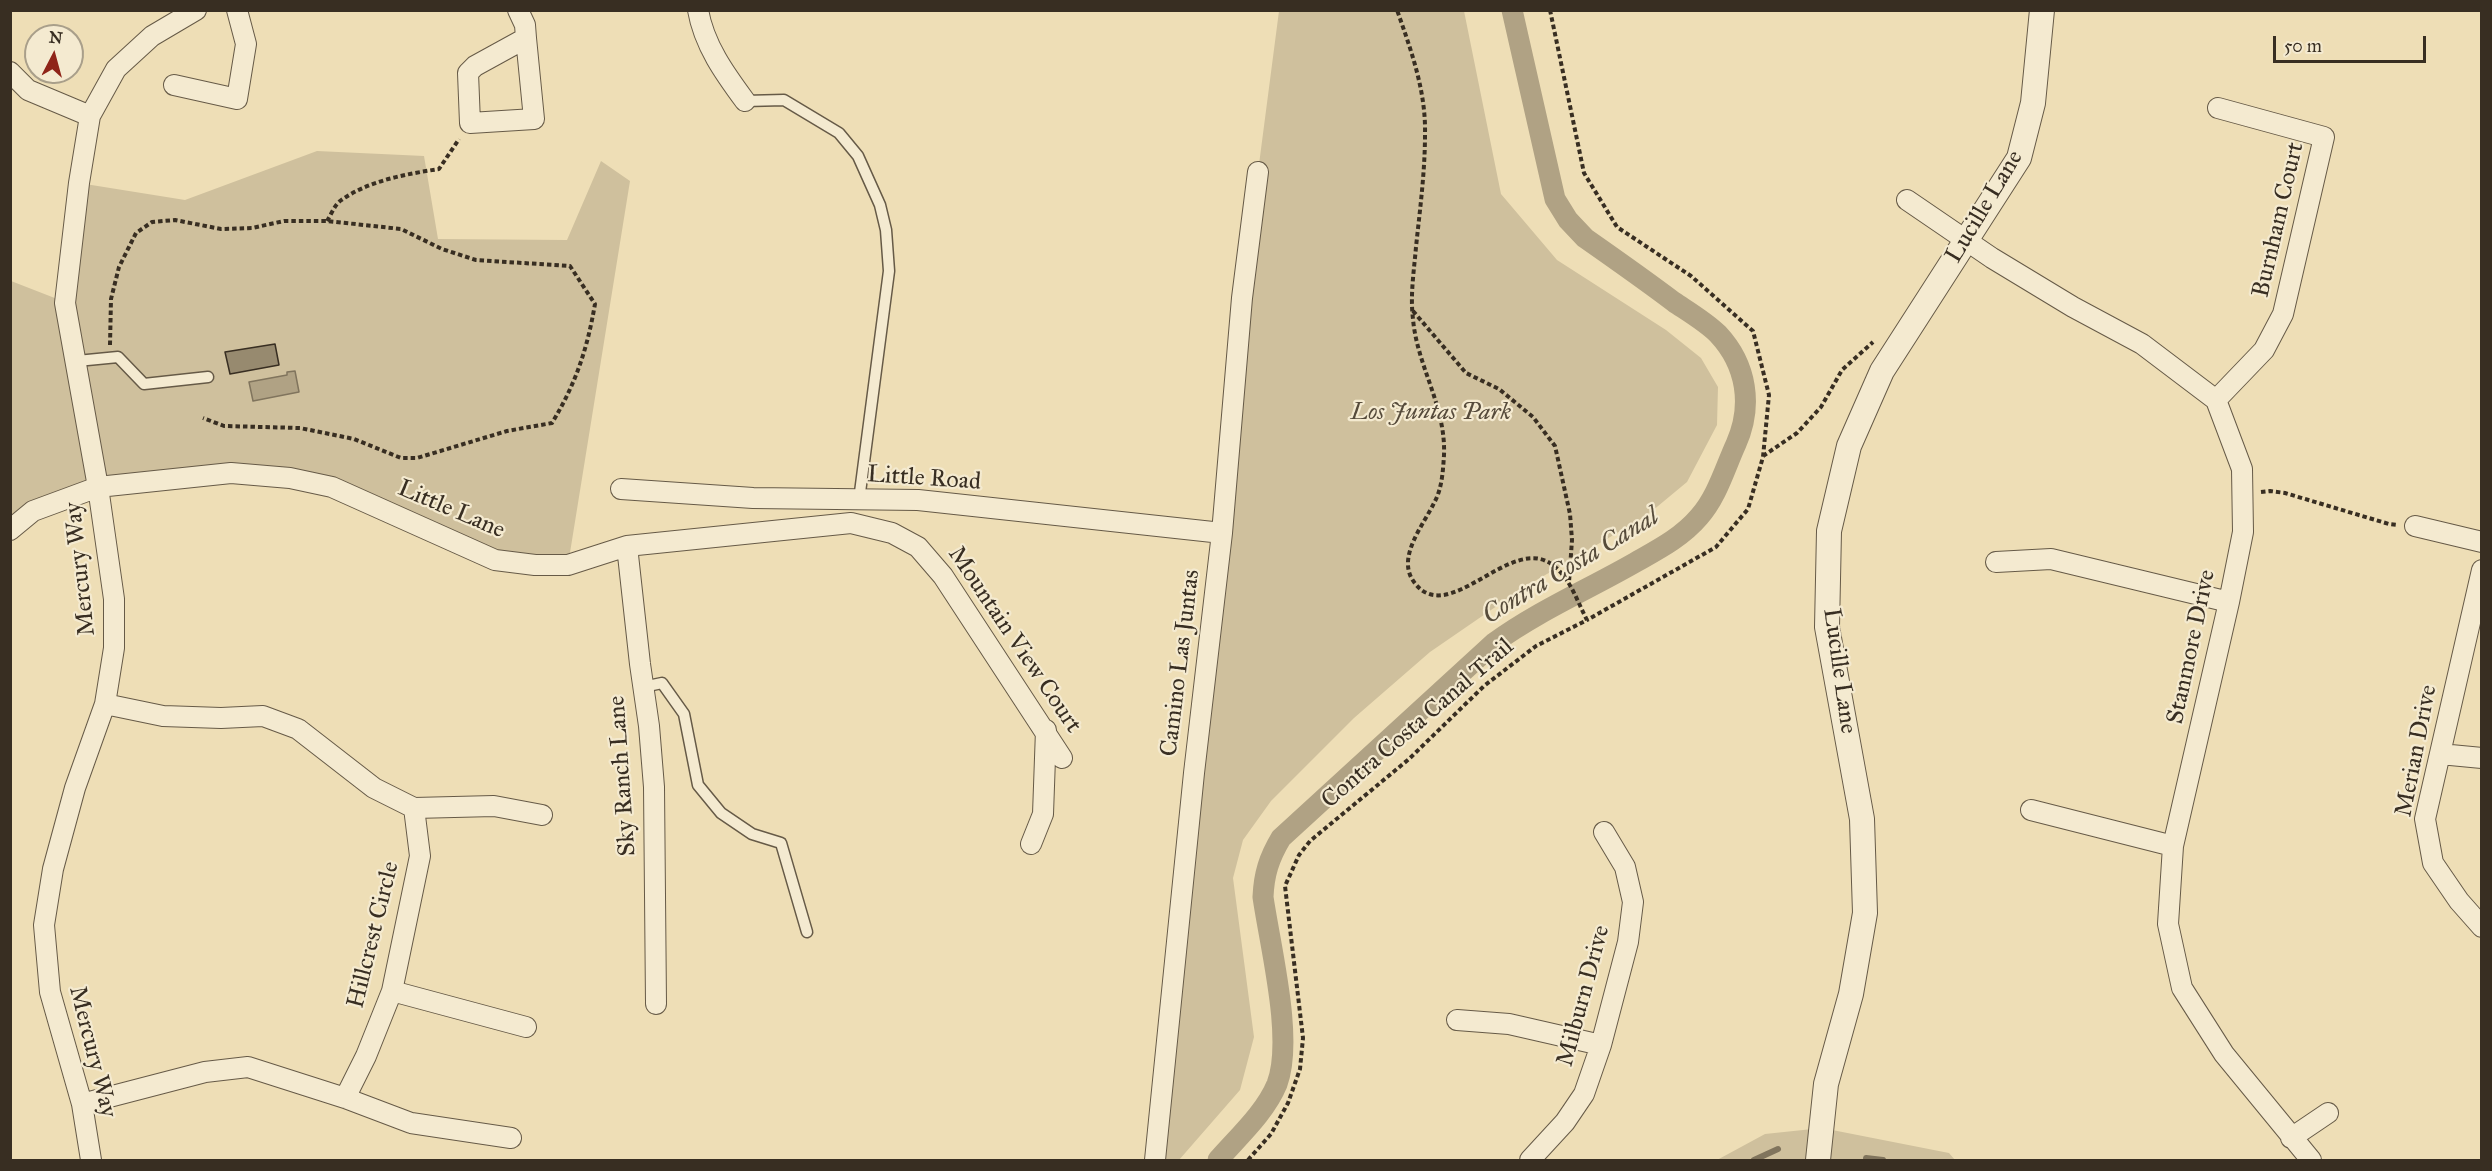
<!DOCTYPE html>
<html>
<head>
<meta charset="utf-8">
<style>
  body { margin:0 }
  #map { position:relative; width:2492px; height:1171px; overflow:hidden; background:#eedeb6; font-family:"IM FELL Great Primer",serif }
  canvas { display:block }
  .frame { position:absolute; inset:0; border:12px solid #382e22; pointer-events:none }
  .north { position:absolute; left:24px; top:24px; width:60px; height:60px; box-sizing:border-box; background:#f4ead0; border:2px solid #a99f8a; border-radius:50%; rotate:6deg; font-size:16px; font-weight:700; line-height:24px; text-align:center; color:#382e22 }
  .north::after { content:''; display:block; margin:auto; width:21px; height:27px; background:#8f2418; clip-path:polygon(50% 0,100% 100%,50% 72%,0 100%) }
  .scale { position:absolute; left:2273px; top:36px; width:153px; height:27px; box-sizing:border-box; border:3px solid #382e22; border-top:0; padding-left:8px; font-size:18px; line-height:21px; white-space:nowrap; color:#382e22; -webkit-text-stroke:4px #f4ead0; paint-order:stroke }
</style>
</head>
<body>
<div id="map">
<canvas width="2492" height="1171"></canvas>
<div class="frame"></div>
<div class="north">N</div>
<div class="scale">50 m</div>
</div>
<script>
const ctx = document.querySelector('canvas').getContext('2d');
ctx.lineJoin = 'round';
function fill(path, color) { ctx.fillStyle = color; ctx.fill(path, 'evenodd'); }
function stroke(path, color, width, dash) { ctx.strokeStyle = color; ctx.lineWidth = width; ctx.lineCap = dash ? 'butt' : 'round'; ctx.setLineDash(dash || []); ctx.stroke(path); }
function write(font, color, halo, rows, align = 'center') {
  ctx.font = font + ' "IM FELL Great Primer",serif'; ctx.lineWidth = 4.5; ctx.setLineDash([]); ctx.textBaseline = 'middle'; ctx.strokeStyle = halo; ctx.fillStyle = color; for (const [text, x, y, turn = 0] of rows) {
    ctx.save(); ctx.translate(x, y); ctx.rotate((+turn || 0) * Math.PI / 180); ctx.textAlign = isNaN(turn) ? turn : align; if (halo) ctx.strokeText(text, 0, 0); ctx.fillText(text, 0, 0); ctx.restore();
  }
}
fill(new Path2D(`
  M1279,11H1464L1501,194L1557,260L1666,330L1701,358L1718,387L1717,425L1687,482L1646,516L1523,588L1430,652L1354,718L1271,801L1243,840L1233,878L1254,1037L1240,1090L1179,1160H1155L1258,172Z
  M317,151L424,156L438,239L567,240L601,161L630,181L568,565H535L290,478L98,487L11,530V281L65,302L79,183L185,200Z
  M1822,1128L1949,1153L1955,1160H1717L1765,1134Z`), '#cfc09d');
const water = new Path2D(`
  M295,371L299,392L253,401L249,382L287,375V372Z`);
fill(water, '#b0a284');
stroke(water, '#80745d', 1.5);
stroke(new Path2D(`
  M1866,1158L1883,1160
  M1754,1160L1778,1149`), '#80745d', 6);
stroke(new Path2D(`
  M1218,1160C1238,1137 1265,1113 1277,1084C1294,1039 1270,946 1263,897C1264,874 1269,858 1281,838L1494,643C1538,611 1589,589 1636,562C1659,549 1682,537 1699,517C1717,497 1725,468 1736,444C1753,406 1747,365 1718,334C1706,322 1689,312 1674,302C1645,280 1615,259 1585,238L1568,220L1555,199L1512,10`), '#b0a284', 21);
const building = new Path2D(`
  M275,344L279,365L230,374L225,352Z`);
fill(building, '#978a6f');
stroke(building, '#382e22', 1.5);
const service = new Path2D(`
  M745,101L784,100L839,133L858,156L880,205L886,230L889,271L859,500
  M77,361L118,357L144,384L208,377
  M643,687L662,683L684,714L698,785L721,813L752,834L781,843L807,932`);
const minor = new Path2D(`
  M518,10L525,25L526,38L534,119L470,123L468,73L475,66L526,38
  M698,10C704,45 725,74 745,101
  M10,72L28,90L90,116
  M174,85L237,99L246,44L237,10
  M1907,200L1992,258L2073,307L2142,344L2216,400L2242,469L2243,532L2229,602L2173,846L2168,924L2182,988L2224,1054L2311,1160
  M2216,400L2264,350L2283,314L2324,137L2218,108
  M621,489L753,498L918,500L1222,533
  M2415,526L2482,542
  M10,530L33,511L98,487L231,473L290,478L332,487L495,560L535,565H568L627,546L851,523L892,533L918,547L943,576L1062,758
  M627,546L640,664L649,726L654,787L656,1004
  M1996,562L2051,559L2229,602
  M2482,570L2425,819L2433,863L2459,901L2482,927
  M105,704L163,716L221,718L263,716L298,729L374,788L414,808L494,806L542,815
  M2440,754L2482,758
  M2031,810L2173,846
  M1031,844L1043,814L1046,730
  M392,991L526,1027
  M1457,1020L1509,1024L1601,1045
  M345,1098L366,1056L392,991L420,856L414,808
  M82,1104L205,1072L248,1067L345,1098L411,1123L511,1138
  M2291,1138L2328,1113
  M91,1160L82,1104L50,992L44,925L53,869L75,788L105,704L114,648V599L98,487L65,303L79,183L90,116L116,69L152,36L196,10
  M1155,1160L1194,773L1222,533L1242,298L1258,172
  M1530,1160L1565,1122L1584,1094L1601,1045L1628,942L1633,902L1625,867L1604,832`);
const tertiary = new Path2D(`
  M1818,1160L1826,1084L1851,994L1865,913L1862,819L1827,627L1829,531L1849,446L1882,371L2019,158L2033,103L2042,10`);
stroke(service, '#665a47', 13);
stroke(minor, '#665a47', 22);
stroke(tertiary, '#665a47', 26);
stroke(new Path2D(`
  M1550,10L1584,173L1617,227L1691,276L1753,331L1769,395L1763,457L1748,509L1716,547L1587,620
  M327,221C331,215 334,206 340,201C367,181 406,174 439,169L459,139
  M1413,311L1466,373L1499,389L1533,417L1555,446L1570,514L1572,540L1569,582
  M110,345L111,299L119,267L136,233L152,222L175,220L221,229L252,228L284,221H327L401,229L442,249L476,260L570,266L595,304C587,350 576,383 552,423L507,431L417,458H401L354,439L300,428L224,426L203,418
  M1763,456L1797,433L1821,407L1842,370L1873,342
  M2261,492L2270,491L2285,493L2389,524L2398,525
  M1248,1160L1271,1134L1288,1103L1300,1069L1303,1038L1285,886L1299,855L1310,841L1409,759L1484,686L1536,646L1587,620C1577,601 1571,580 1554,566C1511,530 1446,634 1412,579C1398,555 1424,524 1434,503C1442,489 1443,471 1444,455C1446,406 1417,366 1413,319C1410,295 1414,271 1416,247C1420,209 1425,172 1425,134C1426,91 1411,50 1397,10`), '#382e22', 4, [4.5, 3]);
stroke(service, '#f4ead0', 10);
stroke(minor, '#f4ead0', 20);
stroke(tertiary, '#f4ead0', 24);
write('24px', '#382e22', '#f4ead0', [
  ["Lucille Lane",1985,207,-59],
  ["Burnham Court",2279,220,-77],
  ["Little Road",924,479,4],
  ["Little Lane",451,510,23],
  ["Mercury Way",81,569,-96],
  ["Mountain View Court",1014,640,56],
  ["Stanmore Drive",2192,647,-78],
  ["Camino Las Juntas",1181,663,-83],
  ["Lucille Lane",1839,671,82],
  ["Contra Costa Canal Trail",1418,724,-41],
  ["Merian Drive",2417,751,-79],
  ["Sky Ranch Lane",623,776,-94],
  ["Hillcrest Circle",374,935,-76],
  ["Milburn Drive",1584,996,-75],
  ["Mercury Way",92,1052,76]
]);
write('italic 24px', '#564b3b', '#f4ead0', [
  ["Los Juntas Park",1431,413]
]);
write('italic 26px', '#564b3a', '#f4ead0', [
  ["Contra Costa Canal",1571,567,-31]
]);
</script>
</body>
</html>
